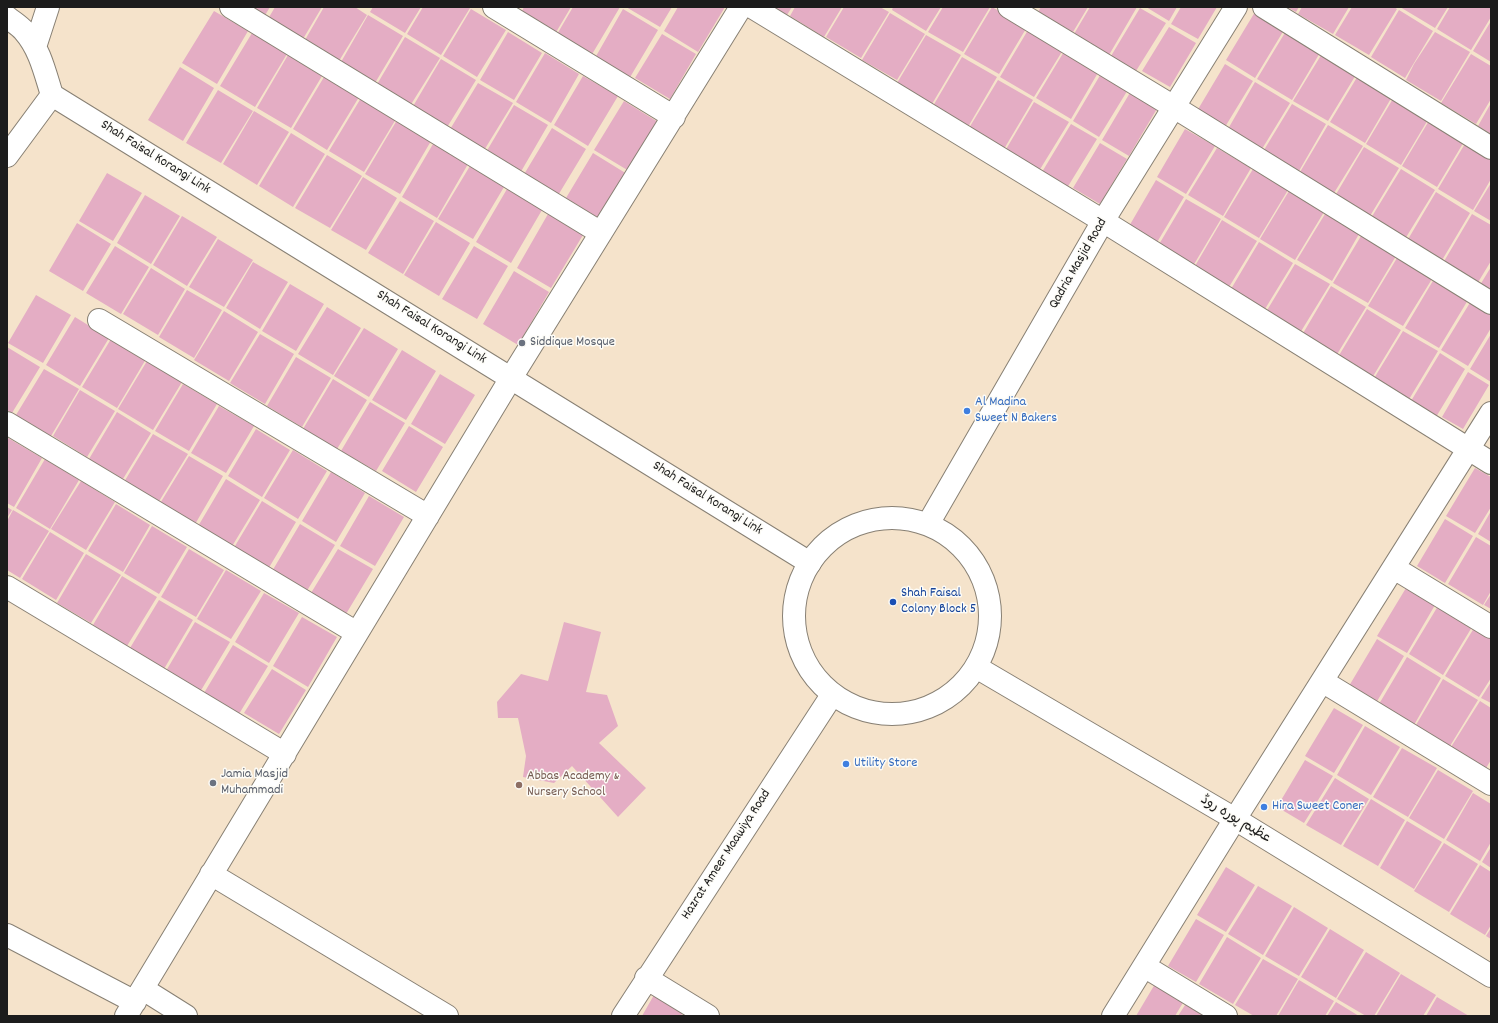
<!DOCTYPE html>
<html>
<head>
<meta charset="utf-8">
<style>
  body { margin:0 }
  #map { position:relative; width:1498px; height:1023px; overflow:hidden; background:#f5e3cb; font-family:Dekko,sans-serif }
  canvas { display:block }
  .frame { position:absolute; inset:0; border:8px solid #1c1c1c; pointer-events:none }
</style>
</head>
<body>
<div id="map">
<canvas width="1498" height="1023"></canvas>
<div class="frame"></div>
</div>
<script>
const ctx = document.querySelector('canvas').getContext('2d');
ctx.lineJoin = 'round';
function fill(path, color) { ctx.fillStyle = color; ctx.fill(path, 'evenodd'); }
function stroke(path, color, width, dash) { ctx.strokeStyle = color; ctx.lineWidth = width; ctx.lineCap = dash ? 'butt' : 'round'; ctx.setLineDash(dash || []); ctx.stroke(path); }
function write(font, color, halo, rows, align = 'center') {
  ctx.font = font + ' Dekko,"Playpen Sans Arabic",sans-serif'; ctx.lineWidth = 3; ctx.setLineDash([]); ctx.textBaseline = 'middle'; ctx.strokeStyle = halo; ctx.fillStyle = color; for (const [text, x, y, turn = 0] of rows) {
    ctx.save(); ctx.translate(x, y); ctx.rotate((+turn || 0) * Math.PI / 180); ctx.textAlign = isNaN(turn) ? turn : align; if (halo) ctx.strokeText(text, 0, 0); ctx.fillText(text, 0, 0); ctx.restore();
  }
}
fill(new Path2D(`
  M248,7H270L264,17Z
  M275,7H322L303,39L268,19Z
  M324,7H355L367,15L339,61L305,40Z
  M373,7H421L405,33L370,12Z
  M423,7H468L470,8L441,55L407,34Z
  M524,7H571L555,34L521,13Z
  M573,7H620L591,56L556,36Z
  M626,7H672L660,27Z
  M678,7H725L698,52L664,31Z
  M774,7H792L787,15Z
  M795,7H842L824,37L790,16Z
  M844,7H880L889,12L861,58L826,37Z
  M893,7H941L926,31L892,10Z
  M943,7H990L963,52L928,32Z
  M992,7L1027,27L999,74L964,54Z
  M1041,7H1088L1073,32L1038,12Z
  M1090,7H1137L1109,55L1074,34Z
  M1146,7H1177L1169,21Z
  M1181,7H1217L1198,39L1171,24Z
  M1287,7H1299L1296,12Z
  M1302,7H1349L1333,34L1298,14Z
  M1352,7H1394L1397,9L1369,55L1335,35Z
  M1400,7H1448L1435,28Z
  M1450,7H1491V17L1471,50L1437,29Z
  M1140,8L1166,23L1136,71L1111,56Z
  M471,9L506,30L477,77L443,56Z
  M623,9L658,30L629,79L595,58Z
  M1399,10L1433,31L1405,78L1371,57Z
  M214,11L248,31L217,84L182,63Z
  M1255,12L1284,30L1255,78L1226,60Z
  M890,13L925,34L897,80L862,60Z
  M368,15L403,36L375,83L341,62Z
  M1491,21V62L1473,51Z
  M1169,27L1196,43L1170,87L1142,71Z
  M1028,30L1063,50L1034,97L1000,77Z
  M1286,31L1321,51L1292,100L1257,79Z
  M508,32L542,53L514,100L480,80Z
  M1435,32L1470,52L1441,101L1406,80L1414,64Z
  M252,33L287,54L255,107L220,86Z
  M662,34L696,54L670,99L635,78Z
  M926,35L961,55L932,104L897,83Z
  M405,37L440,58L410,106L376,86Z
  M1065,50L1099,71L1071,119L1036,98Z
  M1323,52L1357,73L1328,121L1293,101Z
  M545,53L579,74L551,123L516,102Z
  M1471,54L1491,66V99L1476,124L1441,103Z
  M288,55L322,76L291,128L257,108Z
  M962,57L997,77L968,127L933,106Z
  M441,59L476,80L446,129L412,108Z
  M1225,64L1253,81L1225,127L1197,111Z
  M180,67L214,88L183,141L148,120Z
  M1102,72L1129,88L1099,137L1073,121Z
  M1359,74L1393,95L1365,143L1330,122Z
  M583,76L618,96L588,146L554,125Z
  M324,77L359,97L327,150L293,129Z
  M998,80L1033,100L1004,149L969,128Z
  M1255,82L1290,103L1262,149L1228,129Z
  M478,83L513,103L483,152L449,131Z
  M218,90L253,111L221,163L186,143Z
  M1131,91L1158,107L1129,156L1102,140Z
  M1394,97L1429,118L1401,165L1366,144Z
  M361,98L396,119L364,172L329,151Z
  M624,101L658,122L629,171L594,150Z
  M1034,102L1069,122L1039,171L1005,151Z
  M1491,103V134L1478,126Z
  M1292,104L1326,124L1299,171L1264,150Z
  M514,105L548,125L519,175L485,154Z
  M254,111L289,132L257,185L223,164Z
  M1430,119L1465,140L1437,187L1402,166Z
  M397,120L431,141L400,194L365,174Z
  M1071,124L1097,139L1067,188L1042,172Z
  M1328,125L1363,146L1334,193L1300,172Z
  M552,128L586,149L557,197L523,176Z
  M1185,129L1215,146L1186,194L1157,177Z
  M291,133L325,154L293,207L259,186Z
  M1466,142L1491,157V179L1473,210L1438,189Z
  M1100,143L1127,159L1100,204L1073,188Z
  M433,144L468,164L437,218L402,197Z
  M1364,147L1399,168L1370,216L1335,196Z
  M1217,148L1251,168L1223,216L1188,195Z
  M593,153L627,174L600,219L566,198Z
  M327,155L362,176L330,228L295,208Z
  M470,166L504,187L473,239L438,219Z
  M1253,169L1288,190L1259,238L1224,217Z
  M1401,169L1435,190L1405,239L1371,218Z
  M107,173L142,193L113,241L79,221Z
  M363,177L397,198L366,250L331,230Z
  M1156,180L1184,197L1156,244L1128,228Z
  M1491,183V221L1474,211Z
  M507,189L542,210L511,263L476,242Z
  M1289,191L1324,212L1295,260L1260,239Z
  M1436,192L1470,213L1441,262L1407,241Z
  M145,195L180,216L151,264L117,243Z
  M1186,199L1221,219L1193,266L1158,246Z
  M400,201L434,221L403,274L368,253Z
  M548,214L583,235L551,288L517,268Z
  M1325,214L1359,234L1332,281L1297,260Z
  M1472,214L1491,225V261L1477,284L1443,263Z
  M182,216L217,237L187,286L153,265Z
  M1222,220L1257,241L1229,287L1195,266Z
  M436,222L470,243L439,296L404,275Z
  M77,223L111,244L83,291L49,271Z
  M1361,236L1396,256L1368,303L1333,283Z
  M218,239L253,260L224,307L189,287Z
  M1259,242L1293,263L1265,309L1231,289Z
  M115,246L149,267L121,314L86,293Z
  M474,246L508,266L477,319L442,299Z
  M1397,258L1432,279L1403,326L1368,306Z
  M253,262L288,282L260,329L226,308Z
  M1295,264L1330,284L1300,333L1266,312Z
  M1491,267V291L1480,285Z
  M151,268L185,289L158,335L123,314Z
  M514,271L549,292L518,345L483,324Z
  M1434,279L1468,300L1439,348L1405,328Z
  M290,284L324,304L296,351L262,331Z
  M1331,286L1366,307L1336,356L1302,335Z
  M187,290L222,310L194,358L159,337Z
  M36,295L71,315L43,363L8,343Z
  M1471,301L1491,313V328L1468,366L1441,350Z
  M327,307L361,328L333,375L298,354Z
  M1367,309L1401,330L1372,378L1338,357Z
  M224,311L258,332L229,381L194,360Z
  M75,317L109,338L80,386L46,365Z
  M364,328L398,349L369,397L334,376Z
  M1403,331L1438,351L1408,401L1373,380Z
  M260,334L294,354L265,404L230,383Z
  M1491,334V382L1470,369Z
  M111,339L146,359L117,408L82,387Z
  M7,347L40,367L12,413L7,410Z
  M402,350L436,371L406,420L372,400Z
  M1440,353L1465,369L1436,417L1411,401Z
  M296,357L331,378L302,427L267,406Z
  M147,361L182,382L153,430L118,409Z
  M44,369L79,389L51,436L16,415Z
  M1468,372L1489,385L1463,429L1442,417Z
  M440,374L475,395L445,444L411,424Z
  M333,379L367,400L337,449L303,429Z
  M183,384L217,404L189,451L155,431Z
  M80,390L115,411L87,457L53,436Z
  M370,402L405,423L376,471L341,451Z
  M219,406L254,426L226,473L191,453Z
  M117,412L151,433L123,479L89,459Z
  M409,426L443,447L416,492L382,471Z
  M256,429L290,450L262,497L228,476Z
  M153,434L188,454L158,503L124,482Z
  M8,438L42,458L14,507L7,503V440Z
  M293,450L327,471L298,519L264,498Z
  M189,456L223,476L194,526L159,505Z
  M45,459L79,480L50,529L16,508Z
  M1475,468L1491,477V507L1475,533L1446,516Z
  M331,472L365,493L336,542L302,521Z
  M226,479L260,500L231,548L197,528Z
  M81,481L115,502L86,550L51,529Z
  M369,496L404,517L375,566L340,546Z
  M262,501L296,522L267,571L232,551Z
  M116,504L150,525L123,572L88,551Z
  M7,507L12,510L7,518Z
  M13,510L49,531L20,578L7,570V521Z
  M1491,511V542L1478,534Z
  M1445,519L1473,536L1445,583L1417,566Z
  M300,524L335,545L305,594L271,573Z
  M152,526L187,547L159,594L124,573Z
  M50,532L84,553L56,600L22,579Z
  M1476,537L1491,546V591L1483,605L1448,584Z
  M189,549L224,570L196,617L161,597Z
  M338,549L373,569L346,614L311,593Z
  M86,554L121,575L91,623L57,603Z
  M226,570L261,591L231,639L197,619Z
  M122,576L157,597L127,646L93,625Z
  M1406,588L1435,605L1407,653L1377,636Z
  M264,593L299,613L269,663L235,642Z
  M1491,594V609L1484,605Z
  M159,600L193,620L164,669L130,648Z
  M1438,606L1472,627L1443,675L1409,654Z
  M302,617L337,637L308,687L273,666Z
  M195,622L230,642L200,692L166,671Z
  M564,622L601,632L586,692L607,695L618,726L599,743L646,788L618,817L572,766L554,783L523,777L526,756L518,718H498L497,702L521,674L548,681Z
  M1474,628L1491,638V678L1479,697L1445,676Z
  M1377,639L1404,656L1376,703L1349,686Z
  M233,645L268,666L239,714L204,693Z
  M1407,657L1441,678L1414,725L1379,704Z
  M272,669L306,690L279,734L244,713Z
  M1443,679L1478,700L1450,746L1416,725Z
  M1491,682V703L1481,698Z
  M1480,701L1491,708V760L1486,768L1451,747Z
  M1334,708L1363,725L1334,773L1305,756Z
  M1365,726L1400,747L1371,795L1337,775Z
  M1402,748L1437,768L1408,817L1373,797Z
  M1305,760L1333,776L1304,823L1277,807Z
  M1438,770L1473,791L1444,839L1409,818Z
  M1335,778L1369,799L1341,845L1306,825Z
  M1473,793L1491,804V842L1480,861L1446,840Z
  M1371,799L1405,820L1378,866L1343,846Z
  M1407,821L1442,842L1414,889L1380,868Z
  M1444,843L1478,864L1449,912L1414,891Z
  M1491,847V868L1482,862Z
  M1480,865L1491,872V925L1485,935L1450,914Z
  M1226,867L1255,885L1226,932L1197,915Z
  M1258,886L1292,906L1263,955L1228,934Z
  M1294,907L1328,928L1299,976L1265,956Z
  M1196,919L1224,935L1196,982L1168,966Z
  M1491,928V939L1486,936Z
  M1330,929L1364,950L1336,998L1301,977Z
  M1227,937L1261,958L1233,1004L1199,984Z
  M1366,952L1400,973L1374,1016H1366L1337,999Z
  M1263,959L1298,979L1276,1016H1254L1235,1005Z
  M1401,974L1436,995L1423,1016H1376Z
  M1299,980L1334,1001L1325,1016H1278Z
  M1155,984L1184,1001L1175,1016H1136Z
  M654,995L683,1012L681,1016H642Z
  M1437,997L1469,1016H1426Z
  M1187,1002L1210,1016H1178Z
  M1336,1002L1359,1016H1327Z`), '#e4adc4');
const minor = new Path2D(`
  M231,7L601,233
  M494,7L674,117
  M752,7L1103,221L1491,463
  M1009,7L1174,107L1491,303
  M1264,7L1491,148
  M7,17C13,22 20,26 24,31C40,49 45,73 52,95
  M35,47L48,7
  M52,95L810,563
  M7,156L52,95
  M99,320L428,516
  M7,423L357,633
  M928,524L1103,221L1236,7
  M1394,568L1491,627
  M7,587L285,754
  M1322,681L1491,784
  M211,874L447,1016
  M7,935L135,1002
  M1144,966L1226,1016
  M646,978L708,1016
  M143,989L186,1016
  M126,1016L511,378L741,7
  M623,1016L832,695
  M1113,1016L1235,819L1491,413`);
const major = new Path2D(`
  M794 616a98 98 0 1 1 196 0a98 98 0 1 1-196 0Z
  M976,667L1235,819L1491,976`);
stroke(minor, '#888074', 24);
stroke(major, '#888074', 24);
stroke(minor, '#fff', 22);
stroke(major, '#fff', 22);
for (const [x, y, r, color] of [
  [522,343,4,"#6b7280"],
  [967,411,4,"#3f7fe0"],
  [893,602,4,"#1a4fb4"],
  [846,764,4,"#3f7fe0"],
  [213,783,4,"#6b7280"],
  [519,785,4,"#8d6e63"],
  [1264,807,4,"#3f7fe0"]
]) { const dot = new Path2D(); dot.arc(x, y, r, 0, 2 * Math.PI); ctx.fillStyle = color; ctx.fill(dot); stroke(dot, '#fdfcf7', 1.5); }
write('14px', '#1c1c1c', '#fdfcf7', [
  ["Shah Faisal Korangi Link",155,158,32],
  ["Qadria Masjid Road",1079,264,-60],
  ["Shah Faisal Korangi Link",431,328,32],
  ["Shah Faisal Korangi Link",707,499,32],
  ["عظیم پورہ روڈ",1235,820,31],
  ["Hazrat Ameer Maawiya Road",727,855,-57]
]);
write('14px', '#5b616d', '#fdfcf7', [
  ["Siddique Mosque",530,343],
  ["Jamia Masjid",221,775],
  ["Muhammadi",221,791]
], 'left');
write('14px', '#366cbe', '#fdfcf7', [
  ["Al Madina",975,403],
  ["Sweet N Bakers",975,419],
  ["Utility Store",854,764],
  ["Hira Sweet Coner",1272,807]
], 'left');
write('14px', '#164399', '#fdfcf7', [
  ["Shah Faisal",901,594],
  ["Colony Block 5",901,610]
], 'left');
write('14px', '#785e54', '#fdfcf7', [
  ["Abbas Academy &",527,777],
  ["Nursery School",527,793]
], 'left');
</script>
</body>
</html>
